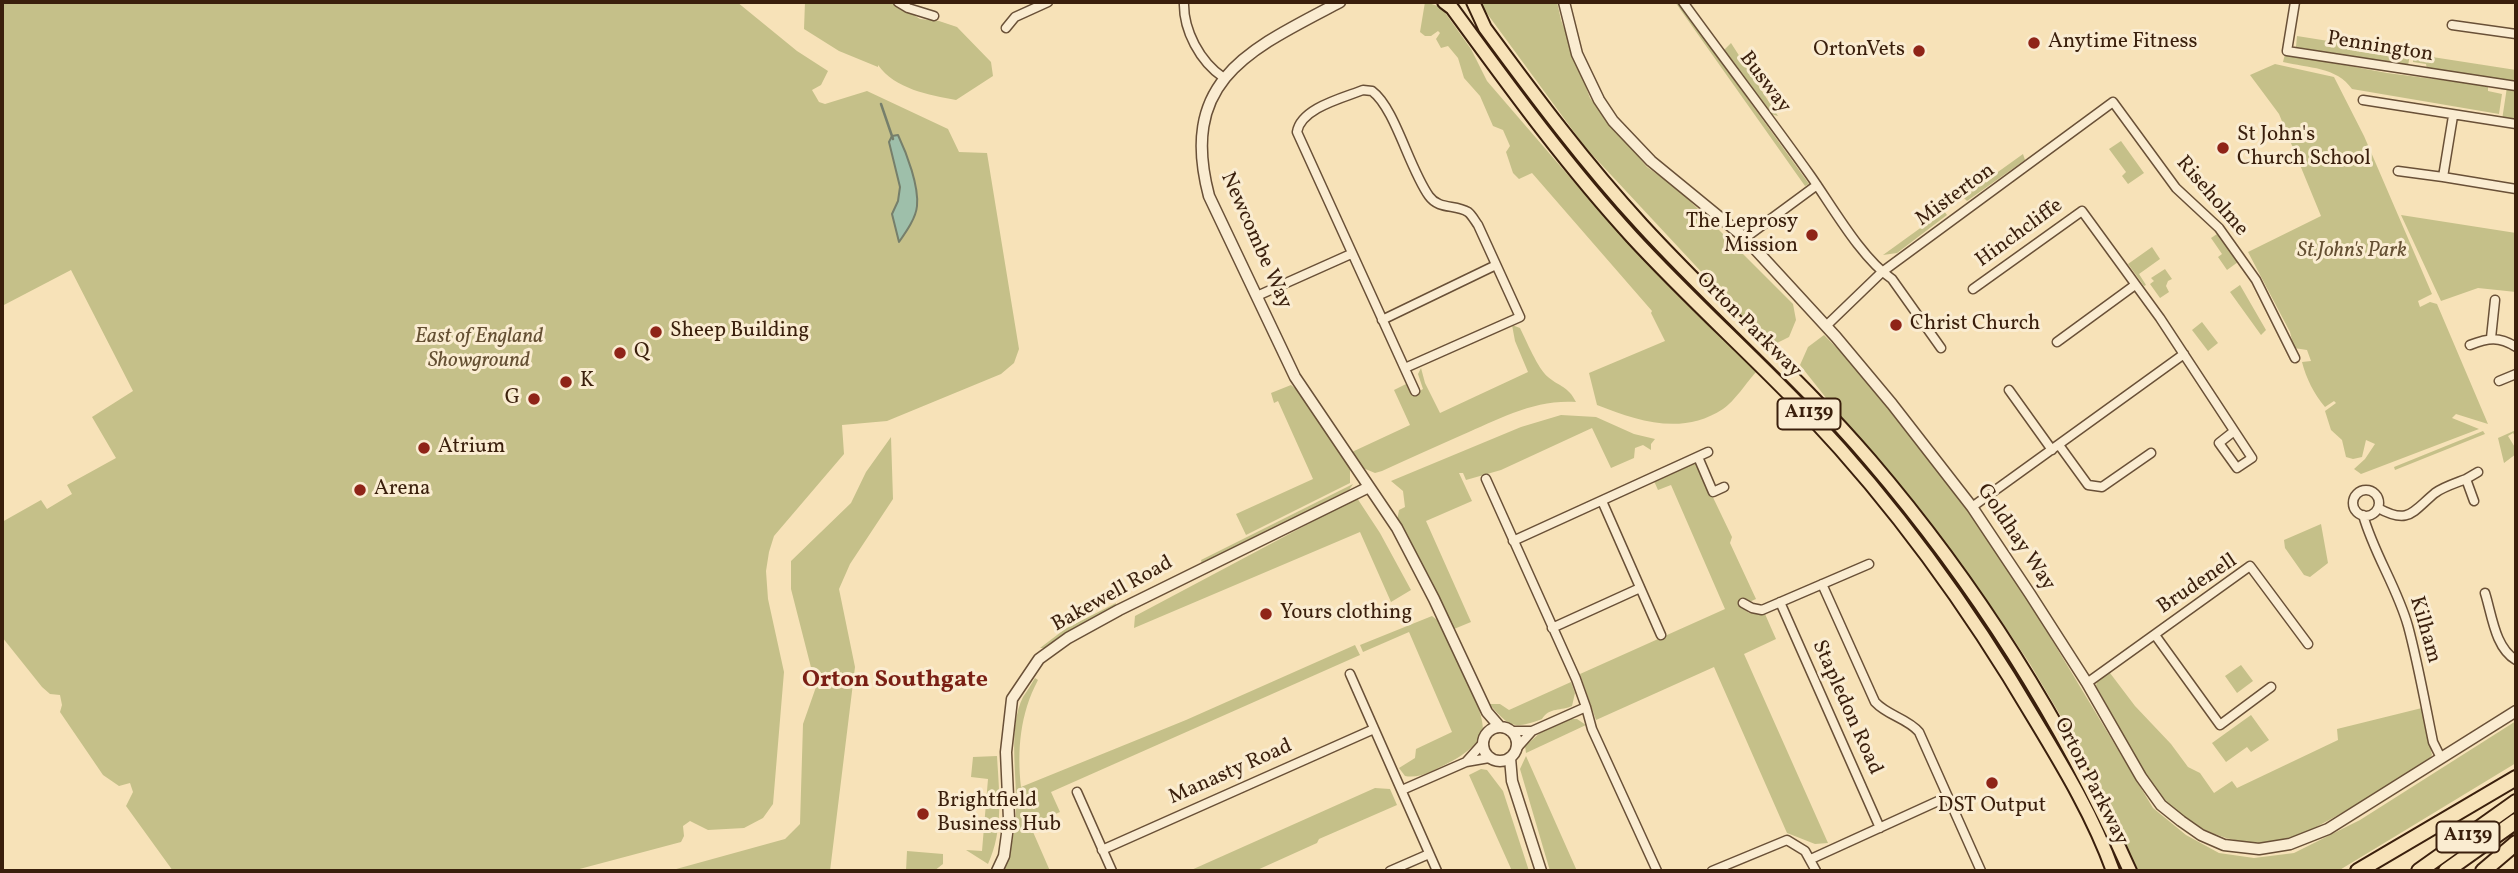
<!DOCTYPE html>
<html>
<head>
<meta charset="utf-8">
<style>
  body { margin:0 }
  #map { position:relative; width:2518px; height:873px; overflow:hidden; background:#f7e2b8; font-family:Vollkorn,serif }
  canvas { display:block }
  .frame { position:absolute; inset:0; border:4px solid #3a1f0c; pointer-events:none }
</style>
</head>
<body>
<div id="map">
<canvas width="2518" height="873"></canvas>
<div class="frame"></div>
</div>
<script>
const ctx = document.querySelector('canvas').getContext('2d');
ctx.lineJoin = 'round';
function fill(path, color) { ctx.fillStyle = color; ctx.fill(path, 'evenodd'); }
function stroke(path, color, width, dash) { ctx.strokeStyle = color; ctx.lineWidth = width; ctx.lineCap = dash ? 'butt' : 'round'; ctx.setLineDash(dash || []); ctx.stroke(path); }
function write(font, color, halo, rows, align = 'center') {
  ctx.font = font + ' Vollkorn,serif'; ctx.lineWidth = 6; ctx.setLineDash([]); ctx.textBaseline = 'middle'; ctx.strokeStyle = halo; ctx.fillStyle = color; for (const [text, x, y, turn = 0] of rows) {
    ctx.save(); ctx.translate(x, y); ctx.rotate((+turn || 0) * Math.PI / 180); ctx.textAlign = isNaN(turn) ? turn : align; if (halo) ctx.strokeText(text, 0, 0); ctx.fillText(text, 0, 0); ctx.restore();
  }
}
fill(new Path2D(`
  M2,2H737L797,51L828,71L821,85L812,90L819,102L825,104L867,91L948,129L959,152L987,153L1019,349L1014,363L1001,374L887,421L842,425L844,454L774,536L769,552L766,571L768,599L784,672L773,804L763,818L744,828L708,830L690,821L683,826L684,836L681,842L572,871H173L126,806L133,792L130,783L119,786L103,775L60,712L62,705L60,695L50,694L42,687L2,637V522L41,500L47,509L72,494L67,485L116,458L92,417L133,391L71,270L2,306Z
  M805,2H893L920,19L939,21L957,27L991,62L993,76L956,100C929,95 895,89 878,65V67L839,51L804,29Z
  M1425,2L1441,7L1471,49L1487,81L1574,182L1645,261L1756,372C1747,382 1734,402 1723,409C1682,436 1638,421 1597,405L1589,373L1665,341L1651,313L1652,311L1532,173L1519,179L1513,173L1506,152L1510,146L1503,130L1493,126L1480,96L1464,78L1458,58L1448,46L1441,48L1436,39L1440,33L1438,31L1431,36H1425L1420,32Z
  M1482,2H1557L1561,20L1590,98L1647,167L1679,190L1793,304L1796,320L1789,337L1777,343L1761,336L1585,147L1483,8Z
  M1675,2H1678L1809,184L1805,186Z
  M2297,36L2410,54L2408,66L2296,47Z
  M1731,43L1778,116L1771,114L1724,50Z
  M2285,54L2387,73L2488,86V91L2502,94L2499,114L2352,89C2337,67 2308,68 2283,62Z
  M2413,54L2516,70V82L2427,69L2426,64L2413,62Z
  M2275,64L2334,77L2364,136L2432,294L2418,301L2420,307L2430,302L2437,304L2488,424L2456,414L2452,418L2479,429L2361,474L2354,469L2365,459L2375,444L2366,440L2362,457L2353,459L2346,457L2342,440L2331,430L2325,411L2336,403L2334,401L2325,407C2314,394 2306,378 2302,362L2311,361L2307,350L2294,348L2290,332L2248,252L2321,216L2279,114L2250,75Z
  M2507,87L2516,88V123L2502,120Z
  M2121,141L2144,173L2128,184L2122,176L2126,172L2109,149Z
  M2023,154L2025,160L1967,201L1963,197Z
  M1944,211L1947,215L1897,253L1883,255Z
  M2401,215L2516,233V292L2478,288L2441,301Z
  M2217,234L2238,262L2227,270L2218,257L2222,254L2211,238Z
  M2152,247L2160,259L2139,274L2146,285L2144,286L2128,264Z
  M2165,269L2172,279L2168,281L2166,286L2169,292L2160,298L2150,284L2154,281L2151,278Z
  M2240,285L2266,330L2261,335L2230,292Z
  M2202,322L2218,343L2208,351L2192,330Z
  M1512,325L1520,328C1526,340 1538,369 1548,377C1560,387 1568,386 1576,402C1535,399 1499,419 1462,435C1435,447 1408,459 1382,471L1375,473L1363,468L1352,452L1410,425L1394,390L1408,383L1414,394L1423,389L1418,374L1421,368L1425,383L1440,413L1528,372L1515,341Z
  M1824,335L1892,404L1972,507L2153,808L2186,835L2219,853L2254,858L2294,853L2360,820L2516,721V763L2338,871H2138L2069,730L2030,664L1996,613L1800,365L1808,347Z
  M1291,385L1297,390L1350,469V483L1246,535L1236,514L1313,479L1278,401L1274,403L1271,393Z
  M1561,415L1596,417L1634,434L1655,439L1651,444V450L1643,445L1635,448L1634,458L1611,468L1592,428L1501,470L1466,480L1463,473H1459L1472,501L1426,521L1471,622L1454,629L1429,576L1397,521L1399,510L1405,507L1403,491L1391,481L1521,427Z
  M2516,430V438L2513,433L2508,436L2516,449V454L2504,463L2498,438Z
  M2483,431L2485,434L2395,470L2394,467Z
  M891,437L893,499L850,564L839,589L855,667L830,871H669L785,839L800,824L803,724L816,687L791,589V561L851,503L866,472Z
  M1696,462L1732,537L1730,543L1756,599L1740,606L1749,613L1765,614L1776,639L1744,654L1828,843L1815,844L1787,833L1714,667L1596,720L1580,674L1725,609L1671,485L1658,490L1654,481Z
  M1353,484L1349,490L1202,564L1201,560Z
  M1357,498L1380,533L1411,590L1391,602L1360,532L1134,628L1135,616Z
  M2321,524L2328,563L2310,577L2304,575L2285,548L2284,540Z
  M1116,603L1114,607L1060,637L1046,648H1040L1065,629Z
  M1432,616L1441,623C1449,642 1490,718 1482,734C1477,745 1461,757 1450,762C1436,769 1421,779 1405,776L1399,768L1415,758L1416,749L1452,732L1409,632L1363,652L1360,645Z
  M1355,645L1360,655L1051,792L1060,812L1030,825L1050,871H1003C1011,851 1016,829 1016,807C1017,774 1008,727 1023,697C1027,691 1031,685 1035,678L1038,680C1020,714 1017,750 1021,787L1186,720Z
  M2241,665L2253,681L2237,693L2225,676Z
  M2110,673L2135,706L2171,744L2188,767L2200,773L2214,793L2232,781L2237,788L2338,740L2337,729L2422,708L2432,755L2428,760C2396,781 2364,801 2331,819C2316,827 2300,837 2282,841C2244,848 2202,835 2173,808C2138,776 2120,727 2096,686L2097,681Z
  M1571,682L1575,693L1572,706C1562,711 1549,707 1542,719C1512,730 1510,727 1489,704H1500L1509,710Z
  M2251,715L2269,740L2251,752L2247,747L2226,762L2212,743Z
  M1571,719H1577L1586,725L1526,753L1525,746L1540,733Z
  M997,756C999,791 1004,830 988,864L966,850L982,851L988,779L971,777L973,757Z
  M1526,756L1577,871H1550L1520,769Z
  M1481,769L1487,770L1503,791L1529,871H1512L1469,775Z
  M1375,788L1390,789L1397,805L1319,839L1317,843L1255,871H1189Z
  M907,851L943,854V864L934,871H906Z`), '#c5c089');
const water = new Path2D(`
  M898,135C907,154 919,186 917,206C916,218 906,232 899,242L892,214L898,201L900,187L889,142L892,136Z`);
fill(water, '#9ebfaa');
stroke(water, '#767f6b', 2);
stroke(new Path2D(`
  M881,104L893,139`), '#767f6b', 2.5);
const minor = new Path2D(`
  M898,2L908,8L934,16
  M1184,2C1183,30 1200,62 1224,78
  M1683,2C1725,60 1768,116 1810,175C1832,206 1861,258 1892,279L1941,348
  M2295,2L2287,51L2516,86
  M2452,25L2516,34
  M1006,28L1015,17L1048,2
  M2363,100L2516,124
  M2453,116L2443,177L2516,189
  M2398,171L2443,177
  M1745,238L1817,185
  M1973,289L2082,211L2160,318L2252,458L2237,468L2219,443L2233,432
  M1257,296L1351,254
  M1382,320L1496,265
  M1826,326L1882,272L2113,102L2176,188L2219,228L2256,280L2295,358
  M2491,338L2495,300
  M2057,342L2135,285
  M2470,345C2488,338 2499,336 2516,347
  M1405,368L1520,317L1478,225C1475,221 1472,215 1468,212C1455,204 1439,210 1429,196C1409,168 1395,108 1372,91L1363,90C1343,98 1301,108 1297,132L1415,391
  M2499,381L2516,374
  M2009,390L2052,450
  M2059,445L2088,485L2102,487L2151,453
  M1698,457L1713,492L1724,487
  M1486,479L1576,679L1586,707
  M2353 503a13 13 0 1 1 26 0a13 13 0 1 1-26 0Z
  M1602,501L1661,635
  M2474,501L2466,479L2478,472
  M1972,507L2184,354
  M2378,508C2409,525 2412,512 2435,493C2443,487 2456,483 2466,479
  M2363,515C2374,554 2397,587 2408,626C2418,663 2425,703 2433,742L2441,758
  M1513,541L1708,452
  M1822,584L1875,702C1888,716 1907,718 1919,732L1981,871
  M2485,593C2492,615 2495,648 2516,660
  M1780,602L1880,828
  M1743,603L1752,608L1762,610L1869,564
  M1552,628L1640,588
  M2155,635L2220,725L2271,687
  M1350,674L1437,871
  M2087,683L2250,566L2308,644
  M1510,731H1532L1586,707L1592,729L1657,871
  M1516,749L1532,731
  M1466,762L1483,743
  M1402,790L1466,762L1489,758
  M1077,792L1112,871
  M1102,850L1374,729
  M1811,859L1947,797
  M1390,871L1429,854
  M1712,871L1787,840L1805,851L1816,871`);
const tertiary = new Path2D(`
  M1340,2C1251,49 1178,79 1209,196L1295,377L1397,528L1434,599L1487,712L1500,727
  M1564,2L1577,54L1599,100L1613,121L1651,161L1745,238L1836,337L1892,404L1972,507L2030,594L2087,683L2141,777L2161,805L2181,821L2201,835L2224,845L2259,849L2290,844L2328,829L2516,711
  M1483 744a17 17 0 1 1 34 0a17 17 0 1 1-34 0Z
  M1510,758L1512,781L1541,871
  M997,871L1004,856L1009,819L1006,752L1012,699L1039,659L1068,638L1119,610L1369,487`);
const primary = new Path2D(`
  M1444,2L1452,8C1509,86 1566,165 1632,237C1689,299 1752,355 1810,416C1897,508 1971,611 2035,720C2064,768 2094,818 2113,871
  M1473,2L1485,28C1535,96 1585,163 1642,225C1716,306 1799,377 1870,460C1976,584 2063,722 2130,871`);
const trunk = new Path2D(`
  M2358,871L2516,778
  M2419,871L2516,802
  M2446,871L2516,821
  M2483,871L2516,843`);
stroke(minor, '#695037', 11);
stroke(tertiary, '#695037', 13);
stroke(primary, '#3a1f0c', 16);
stroke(trunk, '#3a1f0c', 18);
stroke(minor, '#faecd1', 8);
stroke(tertiary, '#faecd1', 10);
stroke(primary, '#f7e2b8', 12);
stroke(trunk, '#f7e2b8', 14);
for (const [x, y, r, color] of [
  [2034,43,7,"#8f2418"],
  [1919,51,7,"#8f2418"],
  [2223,148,7,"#8f2418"],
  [1812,235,7,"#8f2418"],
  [1896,325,7,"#8f2418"],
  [656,332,7,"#8f2418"],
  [620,353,7,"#8f2418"],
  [566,382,7,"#8f2418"],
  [534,399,7,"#8f2418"],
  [424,448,7,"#8f2418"],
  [360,490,7,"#8f2418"],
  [1266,614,7,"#8f2418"],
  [1992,783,7,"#8f2418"],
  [923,814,7,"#8f2418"]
]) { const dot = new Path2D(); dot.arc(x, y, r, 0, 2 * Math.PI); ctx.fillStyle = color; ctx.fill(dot); stroke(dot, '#faecd1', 2.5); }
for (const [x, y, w] of [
  [1809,414,63],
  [2468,837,63]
]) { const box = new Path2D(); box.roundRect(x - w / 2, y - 15.5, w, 31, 5); ctx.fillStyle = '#faecd1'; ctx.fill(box); stroke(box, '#3a1f0c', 2); }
write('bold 19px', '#3a1f0c', null, [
  ["A1139",1809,414],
  ["A1139",2468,837]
]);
write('21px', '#3a1f0c', '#faecd1', [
  ["Anytime Fitness",2048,43],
  ["OrtonVets",1905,51,"right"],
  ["St John's",2237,136],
  ["Church School",2237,160],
  ["The Leprosy",1798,223,"right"],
  ["Mission",1798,247,"right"],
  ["Christ Church",1910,325],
  ["Sheep Building",670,332],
  ["Q",634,353],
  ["K",580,382],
  ["G",520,399,"right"],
  ["Atrium",438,448],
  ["Arena",374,490],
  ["Yours clothing",1280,614],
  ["Brightfield",937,802],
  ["Business Hub",937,826],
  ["DST Output",1992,807,"center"]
], 'left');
write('21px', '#3a1f0c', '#faecd1', [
  ["Pennington",2380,48,9],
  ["Busway",1764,83,53],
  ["Misterton",1956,196,-36],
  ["Riseholme",2211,197,49],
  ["Hinchcliffe",2020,234,-36],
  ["Newcombe Way",1255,241,66],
  ["Orton Parkway",1748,326,45],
  ["Goldhay Way",2015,538,56],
  ["Brudenell",2198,585,-34],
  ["Bakewell Road",1113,595,-29],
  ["Kilham",2424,630,74],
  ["Stapledon Road",1846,708,66],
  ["Manasty Road",1231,773,-24],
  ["Orton Parkway",2090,782,63]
]);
write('italic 21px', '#644f32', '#faecd1', [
  ["St.John's Park",2352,252],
  ["East of England",479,338],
  ["Showground",479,362]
]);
write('bold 24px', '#7a1f14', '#faecd1', [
  ["Orton Southgate",895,682]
]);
</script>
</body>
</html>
